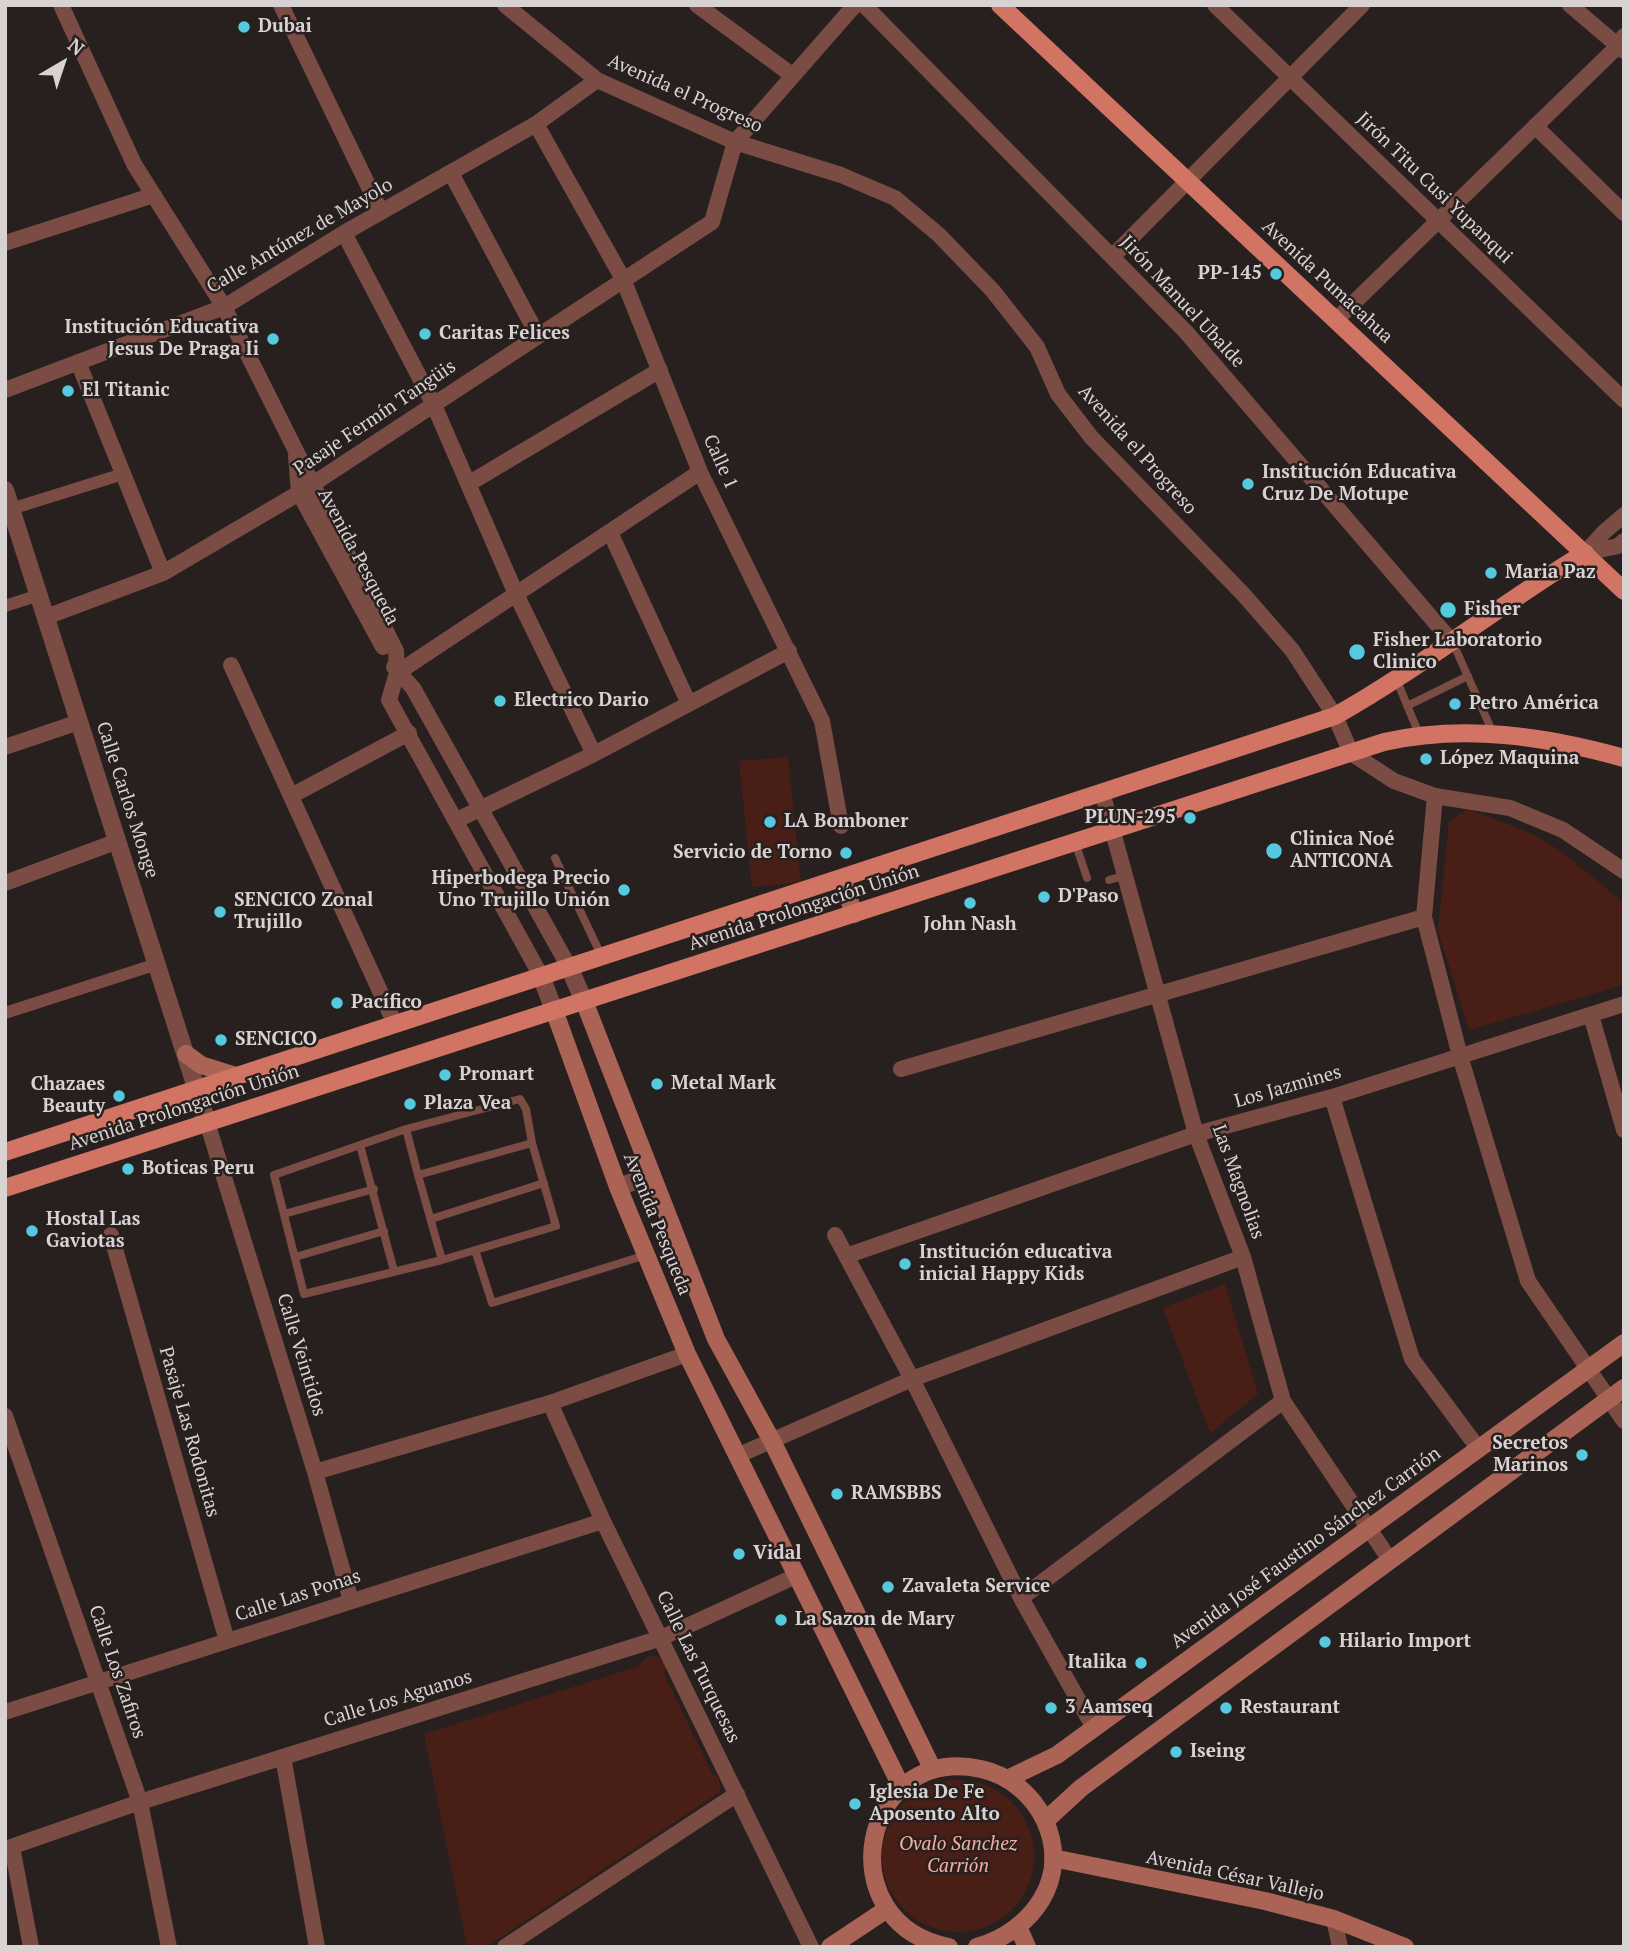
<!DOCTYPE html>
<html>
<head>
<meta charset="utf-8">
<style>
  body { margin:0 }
  #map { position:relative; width:1629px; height:1952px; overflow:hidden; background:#27201f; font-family:"PT Serif",serif }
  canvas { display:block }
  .frame { position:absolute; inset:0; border:7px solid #d8d3d2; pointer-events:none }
  .north { position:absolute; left:28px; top:28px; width:70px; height:70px; -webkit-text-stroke:5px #27201f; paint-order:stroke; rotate:39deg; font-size:19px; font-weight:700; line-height:28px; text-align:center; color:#d8d3d2 }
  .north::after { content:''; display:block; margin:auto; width:24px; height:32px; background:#d8d3d2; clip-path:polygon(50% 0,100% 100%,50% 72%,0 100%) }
</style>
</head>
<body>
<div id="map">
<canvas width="1629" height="1952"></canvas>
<div class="frame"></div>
<div class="north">N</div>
</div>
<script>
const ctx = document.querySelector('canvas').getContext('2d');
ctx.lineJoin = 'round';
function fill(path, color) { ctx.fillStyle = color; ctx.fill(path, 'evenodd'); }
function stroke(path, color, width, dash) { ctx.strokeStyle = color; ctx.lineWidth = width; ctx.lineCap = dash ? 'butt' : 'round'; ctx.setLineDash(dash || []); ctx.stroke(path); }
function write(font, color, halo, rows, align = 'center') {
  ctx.font = font + ' "PT Serif",serif'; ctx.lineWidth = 5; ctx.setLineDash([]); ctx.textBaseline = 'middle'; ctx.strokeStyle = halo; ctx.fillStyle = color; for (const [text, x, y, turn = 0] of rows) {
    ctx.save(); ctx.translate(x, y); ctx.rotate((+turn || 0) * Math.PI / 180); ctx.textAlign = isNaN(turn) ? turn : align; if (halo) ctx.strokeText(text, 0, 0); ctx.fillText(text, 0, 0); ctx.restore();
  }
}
fill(new Path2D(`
  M788,757L801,882L752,887L739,761Z
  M1468,809L1526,831L1558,849L1624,903V985L1469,1030L1438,931L1449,821Z
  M1225,1284L1258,1394L1210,1433L1163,1308Z
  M655,1656L662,1659L666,1667L664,1674L712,1773L719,1778L720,1792L486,1947H467L424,1734L637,1667L647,1657Z
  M882 1856a76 76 0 1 1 152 0a76 76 0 1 1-152 0Z`), '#491e16');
stroke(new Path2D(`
  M1453,643L1493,733
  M1397,681L1419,734
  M1407,706L1468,676
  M1075,842L1087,878
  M555,858L602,957
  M1109,880L1127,875
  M360,1145L406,1129
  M418,1175L406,1129L520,1099L526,1109L532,1143
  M284,1214L374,1189
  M431,1219L544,1183
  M475,1250L492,1303L646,1255
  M295,1257L384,1231
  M394,1271L360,1145L274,1175L304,1294L442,1260L556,1226L532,1143L418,1175L442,1260`), '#7a4c44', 8);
stroke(new Path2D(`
  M11,509L123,474
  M5,606L39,595
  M5,1013L157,964`), '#7a4c44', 12);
stroke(new Path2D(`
  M61,5L134,164L224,307L396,651L397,673L389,700L541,976
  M281,5L381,212
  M505,5L597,80L735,142L841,175L895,198L939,235L993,291L1037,347L1058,394L1091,437L1243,594L1292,650L1335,716L1351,753L1394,781L1435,796L1510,808L1563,830L1624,871
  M697,5L792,75
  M864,5L1186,332L1453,643
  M1215,5L1624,400
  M1570,5L1624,51
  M536,124L623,279L700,472L822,721L841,826
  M1535,126L1624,213
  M451,173L538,336
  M344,233L433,403L516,594L594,754
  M5,243L154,195
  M1112,257L1362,5
  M1337,319L1617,47L1624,36
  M78,362L163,573
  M5,390L224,307L344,233L536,124L597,80
  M296,456L299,493L383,647
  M468,484L660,370
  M610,532L689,704
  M1585,553L1604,532L1624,515
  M1585,553L1618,546L1624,541
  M46,617L163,573L299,493L712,222L735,142L855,5
  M231,665L395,1024
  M394,667L413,688L569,967
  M397,673L700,472
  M5,747L79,722
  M1102,792L1196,1134L1243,1257L1283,1401L1390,1560
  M291,796L409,733
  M1435,796L1424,917L1460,1056L1528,1281L1624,1421
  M457,820L594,754L789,651
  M5,883L118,841
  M1591,1015L1624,1130
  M901,1069L1424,917
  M1332,1097L1412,1359L1478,1448
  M207,1122L315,1472L351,1601
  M111,1235L227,1641
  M835,1235L912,1379L1021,1598L1094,1728
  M846,1256L1196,1134L1332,1097L1624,1004
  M550,1403L603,1521L811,1947
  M5,1416L140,1802L169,1947
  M739,1455L912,1379L1243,1257
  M315,1472L550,1403L687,1354
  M1021,1598L1283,1401
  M5,1712L603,1521
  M283,1757L317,1947
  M12,1847L31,1947
  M5,1849L140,1802L661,1638L798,1575
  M1334,1919L1340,1947
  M505,1947L737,1794`), '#7a4c44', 16);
stroke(new Path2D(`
  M5,490L207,1122
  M569,967L584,1001
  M541,976L554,1010
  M618,1187L650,1176`), '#7a4c44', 18);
stroke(new Path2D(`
  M842,878L854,914
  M584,1001L716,1339L772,1441L933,1770
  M554,1010L618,1187L687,1354L902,1788
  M186,1054L201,1065L236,1076
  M1007,1779L1057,1755L1624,1343
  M1045,1821L1081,1788L1624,1388
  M1053,1858L1265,1901L1334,1919L1405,1947
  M1019,1929L1027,1947
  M830,1947L887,1909
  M949,1947C826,1923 861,1743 981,1769C1009,1775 1033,1795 1045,1821C1071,1879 1032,1931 977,1947`), '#ab6355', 18);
stroke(new Path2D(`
  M1000,5L1624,591
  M5,1152L1335,716C1422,667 1499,605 1585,553
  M5,1188L1384,742C1464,724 1545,736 1624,758`), '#d17463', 18);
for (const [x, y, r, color] of [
  [244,27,7,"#55cadf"],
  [1276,274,7,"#55cadf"],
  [425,334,7,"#55cadf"],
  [273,339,7,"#55cadf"],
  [68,391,7,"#55cadf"],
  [1248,484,7,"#55cadf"],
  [1491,573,7,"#55cadf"],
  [1448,610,9,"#55cadf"],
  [1357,652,9,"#55cadf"],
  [500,701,7,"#55cadf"],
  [1455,704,7,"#55cadf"],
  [1426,759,7,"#55cadf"],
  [1190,818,7,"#55cadf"],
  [770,822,7,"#55cadf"],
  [1274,851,9,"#55cadf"],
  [846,853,7,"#55cadf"],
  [624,890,7,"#55cadf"],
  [1044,897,7,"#55cadf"],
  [970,903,7,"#55cadf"],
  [220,912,7,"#55cadf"],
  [337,1003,7,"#55cadf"],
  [221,1040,7,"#55cadf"],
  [445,1075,7,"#55cadf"],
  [657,1084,7,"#55cadf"],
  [119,1096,7,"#55cadf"],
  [410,1104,7,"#55cadf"],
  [128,1169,7,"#55cadf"],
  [32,1231,7,"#55cadf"],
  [905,1264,7,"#55cadf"],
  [1582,1455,7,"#55cadf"],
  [837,1494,7,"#55cadf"],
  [739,1554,7,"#55cadf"],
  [888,1587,7,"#55cadf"],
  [781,1620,7,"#55cadf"],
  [1325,1642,7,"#55cadf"],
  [1141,1663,7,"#55cadf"],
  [1051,1708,7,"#55cadf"],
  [1226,1708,7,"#55cadf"],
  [1176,1752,7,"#55cadf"],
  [855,1804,7,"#55cadf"]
]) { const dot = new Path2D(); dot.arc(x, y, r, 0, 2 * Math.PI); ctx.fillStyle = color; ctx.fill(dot); stroke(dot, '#27201f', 2.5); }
write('bold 19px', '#d8d3d2', '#27201f', [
  ["Dubai",258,27],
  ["PP-145",1262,274,"right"],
  ["Institución Educativa",259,328,"right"],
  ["Jesus De Praga Ii",259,350,"right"],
  ["Caritas Felices",439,334],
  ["El Titanic",82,391],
  ["Institución Educativa",1262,473],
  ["Cruz De Motupe",1262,495],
  ["Maria Paz",1505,573],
  ["Fisher",1464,610],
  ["Fisher Laboratorio",1373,641],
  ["Clinico",1373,663],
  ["Electrico Dario",514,701],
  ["Petro América",1469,704],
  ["López Maquina",1440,759],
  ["PLUN-295",1176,818,"right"],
  ["LA Bomboner",784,822],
  ["Clinica Noé",1290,840],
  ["ANTICONA",1290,862],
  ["Servicio de Torno",832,853,"right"],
  ["Hiperbodega Precio",610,879,"right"],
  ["Uno Trujillo Unión",610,901,"right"],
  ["D'Paso",1058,897],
  ["SENCICO Zonal",234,901],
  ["Trujillo",234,923],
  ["John Nash",970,925,"center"],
  ["Pacífico",351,1003],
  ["SENCICO",235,1040],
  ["Promart",459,1075],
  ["Metal Mark",671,1084],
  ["Chazaes",105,1085,"right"],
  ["Beauty",105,1107,"right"],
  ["Plaza Vea",424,1104],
  ["Boticas Peru",142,1169],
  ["Hostal Las",46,1220],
  ["Gaviotas",46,1242],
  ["Institución educativa",919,1253],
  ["inicial Happy Kids",919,1275],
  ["Secretos",1568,1444,"right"],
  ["Marinos",1568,1466,"right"],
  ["RAMSBBS",851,1494],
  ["Vidal",753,1554],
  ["Zavaleta Service",902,1587],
  ["La Sazon de Mary",795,1620],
  ["Hilario Import",1339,1642],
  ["Italika",1127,1663,"right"],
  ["3 Aamseq",1065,1708],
  ["Restaurant",1240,1708],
  ["Iseing",1190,1752],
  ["Iglesia De Fe",869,1793],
  ["Aposento Alto",869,1815]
], 'left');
write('19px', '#d8d3d2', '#27201f', [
  ["Avenida el Progreso",685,94,24],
  ["Jirón Titu Cusi Yupanqui",1434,188,44],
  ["Calle Antúnez de Mayolo",300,236,-30],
  ["Avenida Pumacahua",1327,282,43],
  ["Jirón Manuel Ubalde",1182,302,47],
  ["Pasaje Fermín Tangüis",375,418,-34],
  ["Avenida el Progreso",1137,450,48],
  ["Calle 1",720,462,66],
  ["Avenida Pesqueda",358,557,62],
  ["Calle Carlos Monge",127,800,72],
  ["Avenida Prolongación Unión",804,908,-18],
  ["Los Jazmines",1288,1087,-16],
  ["Avenida Prolongación Unión",184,1108,-18],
  ["Las Magnolias",1238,1182,70],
  ["Avenida Pesqueda",657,1224,68],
  ["Calle Veintidos",301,1355,73],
  ["Pasaje Las Rodonitas",189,1432,74],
  ["Avenida José Faustino Sánchez Carrión",1306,1548,-36],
  ["Calle Las Ponas",298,1596,-18],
  ["Calle Las Turquesas",698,1667,64],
  ["Calle Los Zafiros",117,1672,71],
  ["Calle Los Aguanos",398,1699,-17],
  ["Avenida César Vallejo",1235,1876,12]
]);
write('italic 19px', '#f7ae9f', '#27201f', [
  ["Ovalo Sanchez",958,1845],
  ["Carrión",958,1867]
]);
</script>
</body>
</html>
